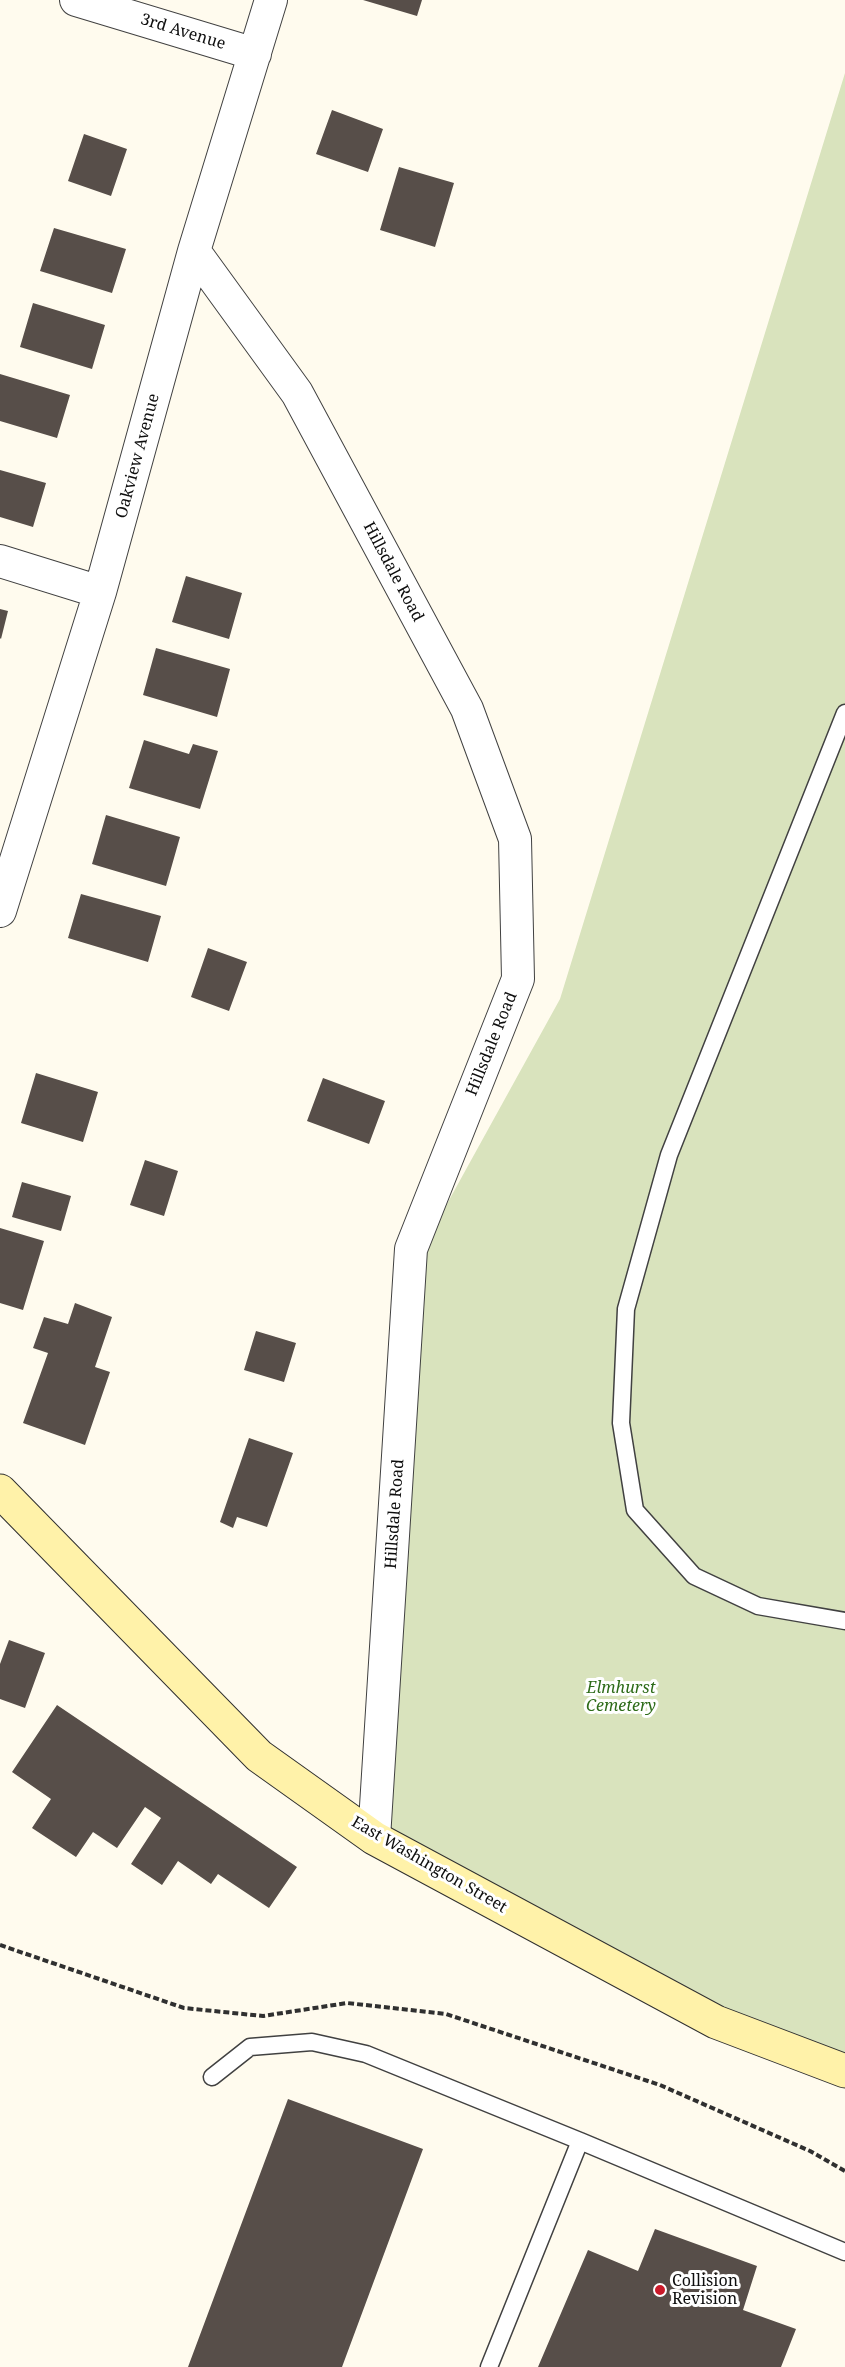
<!DOCTYPE html>
<html>
<head>
<meta charset="utf-8">
<style>
  body { margin:0 }
  canvas { display:block; background:#fffbee }
</style>
</head>
<body>
<canvas width="845" height="2367"></canvas>
<script>
const ctx = document.querySelector('canvas').getContext('2d');
ctx.lineJoin = 'round';
function fill(path, color) { ctx.fillStyle = color; ctx.fill(path, 'evenodd'); }
function stroke(path, color, width, dash) { ctx.strokeStyle = color; ctx.lineWidth = width; ctx.lineCap = dash ? 'butt' : 'round'; ctx.setLineDash(dash || []); ctx.stroke(path); }
function write(font, color, halo, rows, align = 'center') {
  ctx.font = font + ' "Noto Serif",serif'; ctx.lineWidth = 6; ctx.setLineDash([]); ctx.textBaseline = 'middle'; ctx.strokeStyle = halo; ctx.fillStyle = color; for (const [text, x, y, turn = 0] of rows) {
    ctx.save(); ctx.translate(x, y); ctx.rotate((+turn || 0) * Math.PI / 180); ctx.textAlign = isNaN(turn) ? turn : align; if (halo) ctx.strokeText(text, 0, 0); ctx.fillText(text, 0, 0); ctx.restore();
  }
}
fill(new Path2D(`
  M845,73V2058L719,2009L388,1835L421,1251L560,999Z`), '#d9e3bd');
fill(new Path2D(`
  M363,0H422L417,16Z
  M332,110L383,129L368,172L316,154Z
  M84,134L127,149L111,196L68,181Z
  M399,167L454,183L435,247L380,230Z
  M54,228L126,249L112,293L40,271Z
  M33,303L105,325L92,369L20,347Z
  M0,374L70,395L57,438L0,421Z
  M0,470L46,483L33,527L0,517Z
  M186,576L242,593L229,639L172,622Z
  M0,609L8,611L1,639L0,638Z
  M156,648L230,669L217,717L143,695Z
  M144,740L189,754L193,744L218,751L200,809L129,788Z
  M106,815L180,837L166,886L92,864Z
  M81,894L161,916L148,962L68,938Z
  M208,948L247,962L229,1011L191,997Z
  M36,1073L98,1092L83,1142L21,1123Z
  M323,1078L385,1101L369,1144L307,1121Z
  M145,1160L178,1171L164,1216L130,1205Z
  M22,1182L71,1196L61,1231L12,1217Z
  M0,1228L44,1241L23,1310L0,1303Z
  M75,1303L112,1317L95,1367L110,1372L85,1445L23,1423L48,1353L33,1348L44,1317L68,1324Z
  M256,1331L296,1343L284,1382L244,1370Z
  M249,1438L293,1453L267,1527L237,1517L233,1528L220,1522Z
  M9,1640L45,1653L25,1708L0,1699V1664Z
  M57,1705L297,1867L269,1908L218,1874L211,1884L178,1861L162,1885L131,1864L161,1818L145,1807L117,1848L93,1832L76,1857L32,1828L51,1799L12,1772Z
  M288,2099L423,2149L342,2367H188Z
  M655,2229L757,2266L743,2310L796,2329L781,2367H538L588,2250L638,2271Z`), '#574e49');
const lane = new Path2D(`
  M845,713L669,1155L626,1309L621,1423L635,1510L694,1576L758,1606L845,1621
  M212,2077L250,2047L312,2042L366,2054L580,2141
  M489,2367L580,2141L845,2252`);
const street = new Path2D(`
  M76,0L255,54
  M194,251L297,393L467,709L515,839L518,979L411,1249L374,1838
  M0,561L100,592
  M0,911L100,592L194,251L271,0`);
const secondary = new Path2D(`
  M0,1491L259,1756L374,1838L716,2022L845,2071`);
stroke(lane, '#414141', 19);
stroke(street, '#414141', 34);
stroke(secondary, '#303030', 35);
stroke(new Path2D(`
  M0,1945L184,2008L263,2016L347,2003L446,2014L660,2085L810,2151L845,2171`), '#303030', 4, [6, 3]);
stroke(lane, '#fff', 16);
stroke(street, '#fff', 32);
stroke(secondary, '#fff2a9', 33);
for (const [x, y, r, color] of [
  [660,2290,6,"#ca1a2a"]
]) { const dot = new Path2D(); dot.arc(x, y, r, 0, 2 * Math.PI); ctx.fillStyle = color; ctx.fill(dot); stroke(dot, '#fff', 2); }
write('16px', '#0e0e0e', '#fff', [
  ["3rd Avenue",183,32,17],
  ["Oakview Avenue",138,456,-75],
  ["Hillsdale Road",393,572,62],
  ["Hillsdale Road",492,1044,-68],
  ["Hillsdale Road",395,1514,-86],
  ["East Washington Street",429,1865,30]
]);
write('italic 16px', '#2d6b18', '#fff', [
  ["Elmhurst",621,1688],
  ["Cemetery",621,1706]
]);
write('16px', '#0e0e0e', '#fff', [
  ["Collision",672,2281],
  ["Revision",672,2299]
], 'left');
</script>
</body>
</html>
